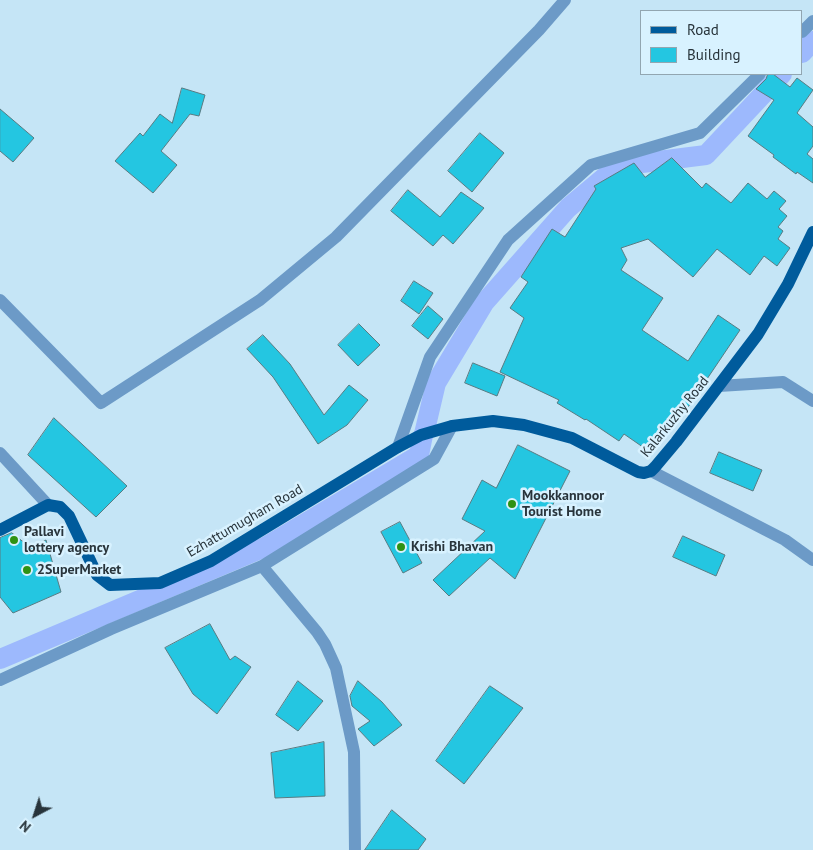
<!DOCTYPE html>
<html>
<head>
<meta charset="utf-8">
<style>
  body { margin:0 }
  #map { position:relative; width:813px; height:850px; overflow:hidden; background:#c5e5f6; font-family:"PT Sans",sans-serif }
  canvas { display:block }
  .legend { position:absolute; left:640px; top:10px; width:162px; height:65px; box-sizing:border-box; background:#d8f2ff; border:1px solid #92a6b1; margin:0; padding:6px 9px; list-style:none; font-size:15px; color:#28343b }
  .legend li { display:flex; align-items:center; gap:10px; height:25px }
  .legend b { width:25px; border:1px solid #92a6b1 }
  .north { position:absolute; left:10px; top:790px; width:50px; height:50px; -webkit-text-stroke:4px #d8f2ff; paint-order:stroke; rotate:220deg; font-size:14px; font-weight:700; line-height:20px; text-align:center; color:#28343b }
  .north::after { content:''; display:block; margin:auto; width:18px; height:22px; background:#28343b; clip-path:polygon(50% 0,100% 100%,50% 72%,0 100%) }
</style>
</head>
<body>
<div id="map">
<canvas width="813" height="850"></canvas>
<ul class="legend">
<li><b style="height:6px;background:#005b9c"></b>Road</li>
<li><b style="height:14px;background:#24c6e1"></b>Building</li>
</ul>
<div class="north">N</div>
</div>
<script>
const ctx = document.querySelector('canvas').getContext('2d');
ctx.lineJoin = 'round';
function stroke(path, color, width, dash) { ctx.strokeStyle = color; ctx.lineWidth = width; ctx.lineCap = dash ? 'butt' : 'round'; ctx.setLineDash(dash || []); ctx.stroke(path); }
function fill(path, color) { ctx.fillStyle = color; ctx.fill(path, 'evenodd'); }
function write(font, color, halo, rows, align = 'center') {
  ctx.font = font + ' "PT Sans",sans-serif'; ctx.lineWidth = 5; ctx.setLineDash([]); ctx.textBaseline = 'middle'; ctx.strokeStyle = halo; ctx.fillStyle = color; for (const [text, x, y, turn = 0] of rows) {
    ctx.save(); ctx.translate(x, y); ctx.rotate((+turn || 0) * Math.PI / 180); ctx.textAlign = isNaN(turn) ? turn : align; if (halo) ctx.strokeText(text, 0, 0); ctx.fillText(text, 0, 0); ctx.restore();
  }
}
stroke(new Path2D(`
  M802,53L813,41
  M424,434L436,383L484,303L568,208L618,166L706,155L782,74
  M0,659L265,547L419,455L423,435`), '#9db9fd', 20);
const building = new Path2D(`
  M768,74H773L790,87L797,78L813,90L797,113L813,127V146L807,154L813,159V183L797,172L796,174L773,157L774,155L748,136L774,100L756,89L766,79Z
  M182,88L205,95L199,116L190,114L161,151L177,165L153,193L115,161L140,133L143,136L160,114L172,123Z
  M0,109L34,138L13,162L0,151Z
  M480,133L504,153L472,192L448,171Z
  M672,158L702,188L706,183L731,203L748,183L767,199L774,191L786,201L779,209L787,216L778,227L783,231L778,239L790,248L777,266L764,256L750,275L717,249L693,277L648,239L621,248L627,260L621,270L663,298L642,330L688,361L718,315L740,330L678,422L673,419L650,452L624,434L619,441L586,419L585,420L557,403L559,400L500,372L524,318L510,308L528,282L521,277L552,229L565,237L596,189L594,186L634,163L645,177Z
  M408,190L440,217L461,192L484,208L453,244L443,235L433,246L391,211Z
  M414,281L433,293L419,314L401,301Z
  M428,306L443,319L428,339L412,326Z
  M359,324L380,345L358,366L338,345Z
  M263,335L290,364L324,415L349,385L368,400L347,425L318,444L273,377L247,349Z
  M473,363L505,376L497,396L465,383Z
  M54,418L127,486L96,517L28,455Z
  M518,445L570,471L515,579L490,558L449,596L433,580L485,531L462,519L482,480L496,488Z
  M719,452L762,470L753,491L710,473Z
  M400,522L422,563L403,573L381,532Z
  M12,533L31,548L46,540L61,592L13,613L0,597V538Z
  M683,536L725,555L716,576L673,557Z
  M210,624L230,660L235,656L251,667L217,714L193,694L165,648Z
  M298,681L323,701L298,731L276,715Z
  M358,681L382,702L402,725L374,746L358,729L370,721L352,706L350,696Z
  M490,686L523,708L464,784L436,761Z
  M324,742L325,796L275,798L271,753Z
  M392,810L426,839L418,850H365Z`);
fill(building, '#24c6e1');
stroke(building, '#587b82', 1);
stroke(new Path2D(`
  M802,32L813,21
  M0,300L101,403L260,300L336,237L539,30L565,0
  M719,386L783,382L813,401
  M398,447L430,357L508,240L591,165L700,133L760,74
  M0,453L48,505
  M651,471L785,540L813,560
  M262,566L317,632L325,644L336,668L354,752L355,850
  M0,680L111,629L262,566L434,459L452,426`), '#6c9ac7', 12);
stroke(new Path2D(`
  M0,530L48,505L60,507L69,516L97,575L110,585L160,583L211,561L398,447L421,435L452,426L493,421L524,425L572,438L638,472L644,473L651,471L655,467L676,442L758,334L788,284L813,232`), '#005b9c', 12);
for (const [x, y, r, color] of [
  [512,504,5,"#2f9213"],
  [14,540,5,"#2f9213"],
  [401,547,5,"#2f9213"],
  [27,570,5,"#2f9213"]
]) { const dot = new Path2D(); dot.arc(x, y, r, 0, 2 * Math.PI); ctx.fillStyle = color; ctx.fill(dot); stroke(dot, '#d8f2ff', 2); }
write('14px', '#28343b', '#d8f2ff', [
  ["Kalarkuzhy Road",675,417,-51],
  ["Ezhattumugham Road",245,521,-30]
]);
write('bold 14px', '#28343b', '#d8f2ff', [
  ["Mookkannoor",522,496],
  ["Tourist Home",522,512],
  ["Pallavi",24,532],
  ["lottery agency",24,548],
  ["Krishi Bhavan",411,547],
  ["2SuperMarket",37,570]
], 'left');
</script>
</body>
</html>
